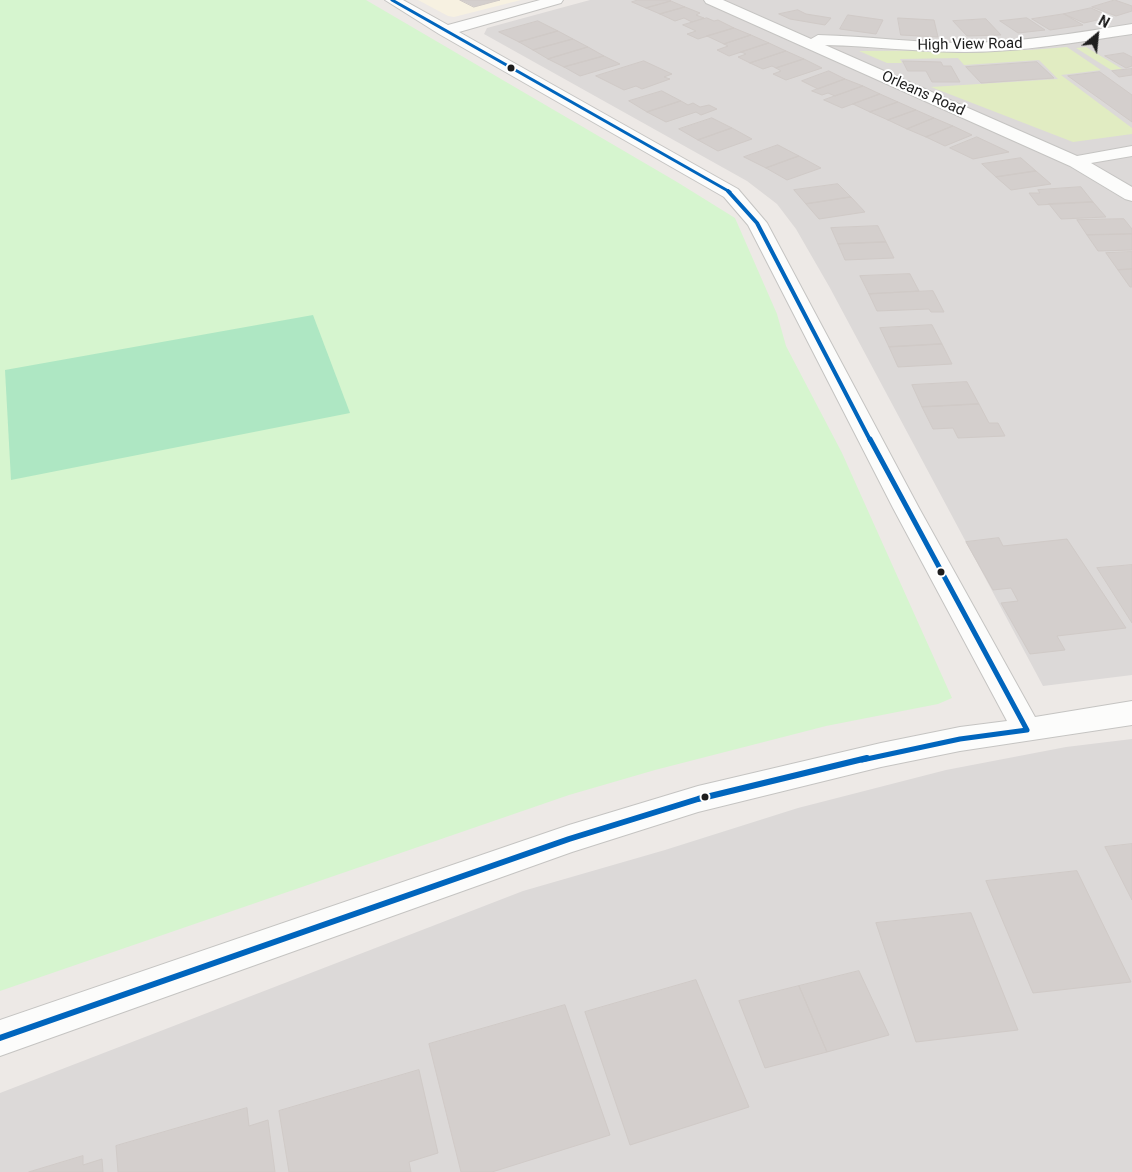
<!DOCTYPE html>
<html>
<head>
<meta charset="utf-8">
<style>
  body { margin:0 }
  #map { position:relative; width:1132px; height:1172px; overflow:hidden; background:#ede9e6; font-family:Roboto,sans-serif }
  canvas { display:block }
  .north { position:absolute; left:1072px; top:10px; width:50px; height:50px; -webkit-text-stroke:4px #fff; paint-order:stroke; rotate:28deg; font-size:14px; font-weight:700; line-height:20px; text-align:center; color:#1e1e1e }
  .north::after { content:''; display:block; margin:auto; width:18px; height:22px; background:#1e1e1e; clip-path:polygon(50% 0,100% 100%,50% 72%,0 100%) }
</style>
</head>
<body>
<div id="map">
<canvas width="1132" height="1172"></canvas>
<div class="north">N</div>
</div>
<script>
const ctx = document.querySelector('canvas').getContext('2d');
ctx.lineJoin = 'round';
function fill(path, color) { ctx.fillStyle = color; ctx.fill(path, 'evenodd'); }
function stroke(path, color, width, dash) { ctx.strokeStyle = color; ctx.lineWidth = width; ctx.lineCap = dash ? 'butt' : 'round'; ctx.setLineDash(dash || []); ctx.stroke(path); }
function write(font, color, halo, rows, align = 'center') {
  ctx.font = font + ' Roboto,sans-serif'; ctx.lineWidth = 4; ctx.setLineDash([]); ctx.textBaseline = 'middle'; ctx.strokeStyle = halo; ctx.fillStyle = color; for (const [text, x, y, turn = 0] of rows) {
    ctx.save(); ctx.translate(x, y); ctx.rotate((+turn || 0) * Math.PI / 180); ctx.textAlign = isNaN(turn) ? turn : align; if (halo) ctx.strokeText(text, 0, 0); ctx.fillText(text, 0, 0); ctx.restore();
  }
}
fill(new Path2D(`
  M590,0H1132V675L1043,686L830,288L796,229L777,204L747,181L484,34L487,28Z
  M1132,739V1172H0V1093L523,891L665,850L798,808L946,770L1066,747Z`), '#dcd9d8');
fill(new Path2D(`
  M418,0H521L454,17L448,16Z`), '#f7f1e1');
fill(new Path2D(`
  M1067,47L1101,70L1061,75L1132,128V134L1073,142L931,87L1058,79L1039,60L964,65L958,58L900,59L902,63H887L859,51L1030,50Z
  M1086,47L1122,69L1111,70L1076,48Z`), '#e1ecc2');
fill(new Path2D(`
  M0,0H366L677,182L735,218L777,314L786,346L842,453L952,698L938,704L826,726L655,770L569,795L0,991Z`), '#d6f5cf');
fill(new Path2D(`
  M313,315L350,413L11,480L5,370Z`), '#aee7c3');
const building = new Path2D(`
  M460,0H500L474,7Z
  M638,0H669L671,1L646,8L632,2Z
  M1115,0L1132,6V11L1116,16L1092,7Z
  M671,1L685,7L660,14L646,8Z
  M685,7L700,13L696,15L704,18L692,22L684,18L675,21L660,14Z
  M1091,8L1111,17L1084,23L1064,14Z
  M798,10L806,14L831,18L825,25L790,19L779,14Z
  M1064,14L1083,25L1050,30L1032,19Z
  M848,15L883,20L876,34L840,29Z
  M707,18L714,21L718,20L734,28L698,39L687,34L696,31L683,25Z
  M898,18L934,20L938,37L901,35Z
  M1027,18L1045,30L1018,33L1000,21Z
  M986,19L1001,35L967,36L953,21Z
  M538,21L558,31L519,42L499,32Z
  M734,28L751,35L724,44L707,36Z
  M558,31L573,39L533,50L519,42Z
  M751,35L769,43L729,56L717,50L728,46L724,44Z
  M573,39L588,47L548,59L533,50Z
  M769,43L786,51L750,63L738,57L746,54L741,52Z
  M588,47L604,56L564,67L548,59Z
  M786,51L804,59L776,68L772,66L763,69L750,63Z
  M1124,53L1132,57V66L1126,68L1105,56Z
  M604,56L620,64L580,76L564,67Z
  M804,59L822,68L786,80L773,74L781,71L776,68Z
  M644,61L672,74L664,77L670,79L642,89L636,86L624,90L596,76Z
  M903,61L941,62L943,66H951L960,82H932L926,71H908Z
  M1037,62L1054,78L981,83L966,67Z
  M1132,69V75L1119,77L1112,71Z
  M829,71L845,79L818,89L802,81Z
  M1100,72L1132,95V122L1068,76Z
  M845,79L863,86L835,96L828,93L822,95L812,91Z
  M863,86L880,94L842,108L824,100Z
  M662,91L681,101L647,112L629,101Z
  M880,94L898,102L870,112L853,104Z
  M681,101L688,105L693,103L700,107L709,105L717,109L701,115L696,112L666,122L647,112Z
  M898,102L916,110L888,120L870,112Z
  M916,110L934,118L907,129L888,120Z
  M712,118L732,128L698,140L679,129Z
  M934,118L953,126L926,137L907,129Z
  M953,126L972,135L945,146L926,137Z
  M732,128L752,139L718,151L698,140Z
  M977,137L1009,152L973,159L950,148Z
  M778,145L799,156L766,168L744,157Z
  M799,156L821,168L787,180L766,168Z
  M1021,158L1036,171L996,177L982,164Z
  M1036,171L1051,184L1011,190L996,177Z
  M838,184L851,197L806,204L794,190Z
  M1081,187L1093,202L1038,205L1029,193H1040L1038,190Z
  M851,197L865,212L819,219L806,204Z
  M1093,202L1106,217L1061,219L1049,204Z
  M1124,219L1132,229V234L1087,235L1077,220Z
  M878,226L886,242L838,244L831,228Z
  M1132,234V250L1098,251L1087,235Z
  M886,242L894,258L845,260L838,244Z
  M1132,252V269L1118,270L1106,253Z
  M1132,269V287H1130L1118,270Z
  M910,274L919,291L869,294L860,276Z
  M933,291L944,312H931L929,309L877,311L869,294Z
  M932,325L942,344L889,347L880,328Z
  M942,344L952,364L898,367L889,347Z
  M967,382L979,404L922,407L912,385Z
  M979,404L989,423H998L1005,436L958,438L953,428L933,429L922,407Z
  M999,538L1003,546L1067,539L1126,628L1057,636L1065,650L1030,654L1001,603L1018,601L1011,588L993,590L966,542Z
  M1132,565V623L1097,568Z
  M1132,844V900L1105,847Z
  M1077,871L1131,982L1033,993L986,881Z
  M971,913L1018,1030L916,1042L876,923Z
  M859,971L889,1035L827,1052L799,986Z
  M696,980L749,1107L630,1145L585,1012Z
  M799,986L827,1052L765,1068L739,1001Z
  M565,1005L610,1135L492,1172H461L429,1044Z
  M419,1070L438,1153L409,1162L411,1172H289L279,1111Z
  M247,1108L249,1126L268,1120L275,1172H118L116,1146Z
  M83,1156V1165L102,1159L103,1172H29Z`);
fill(building, '#d4cfcd');
stroke(building, '#d0cac7', 1);
const minor = new Path2D(`
  M385,0H403L448,25L540,0H563L561,3L459,32L738,189L767,223L919,508L1035,717L1132,701V725L960,751L881,767L698,812L572,852L0,1056V1020L569,825L698,786L881,743L960,727L1007,721L893,508L748,225L724,197L439,34Z
  M704,0H723L811,39L818,35C867,36 916,43 966,43C1022,42 1077,33 1132,24V34C1077,42 1021,52 966,52C918,52 872,46 825,45L1077,156L1132,146V156L1091,163L1132,187V201L1125,199L1070,166L706,3Z`);
stroke(minor, '#c5c4c2', 2);
fill(minor, '#fcfcfb');
stroke(new Path2D(`
  M392,0L730,192`), '#0065bd', 3);
stroke(new Path2D(`
  M728,191L757,223L870,440`), '#0065bd', 4);
stroke(new Path2D(`
  M870,439L1027,730
  M862,760L960,739L1027,730`), '#0065bd', 5);
stroke(new Path2D(`
  M0,1038L569,839L698,799L867,758`), '#0065bd', 6);
for (const [x, y, r, color] of [
  [511,68,4.5,"#1e1e1e"],
  [941,572,4.5,"#1e1e1e"],
  [705,797,4.5,"#1e1e1e"]
]) { const dot = new Path2D(); dot.arc(x, y, r, 0, 2 * Math.PI); ctx.fillStyle = color; ctx.fill(dot); stroke(dot, '#fff', 2); }
write('15px', '#1e1e1e', '#fff', [
  ["High View Road",970,45,-1],
  ["Orleans Road",923,94,24]
]);
</script>
</body>
</html>
